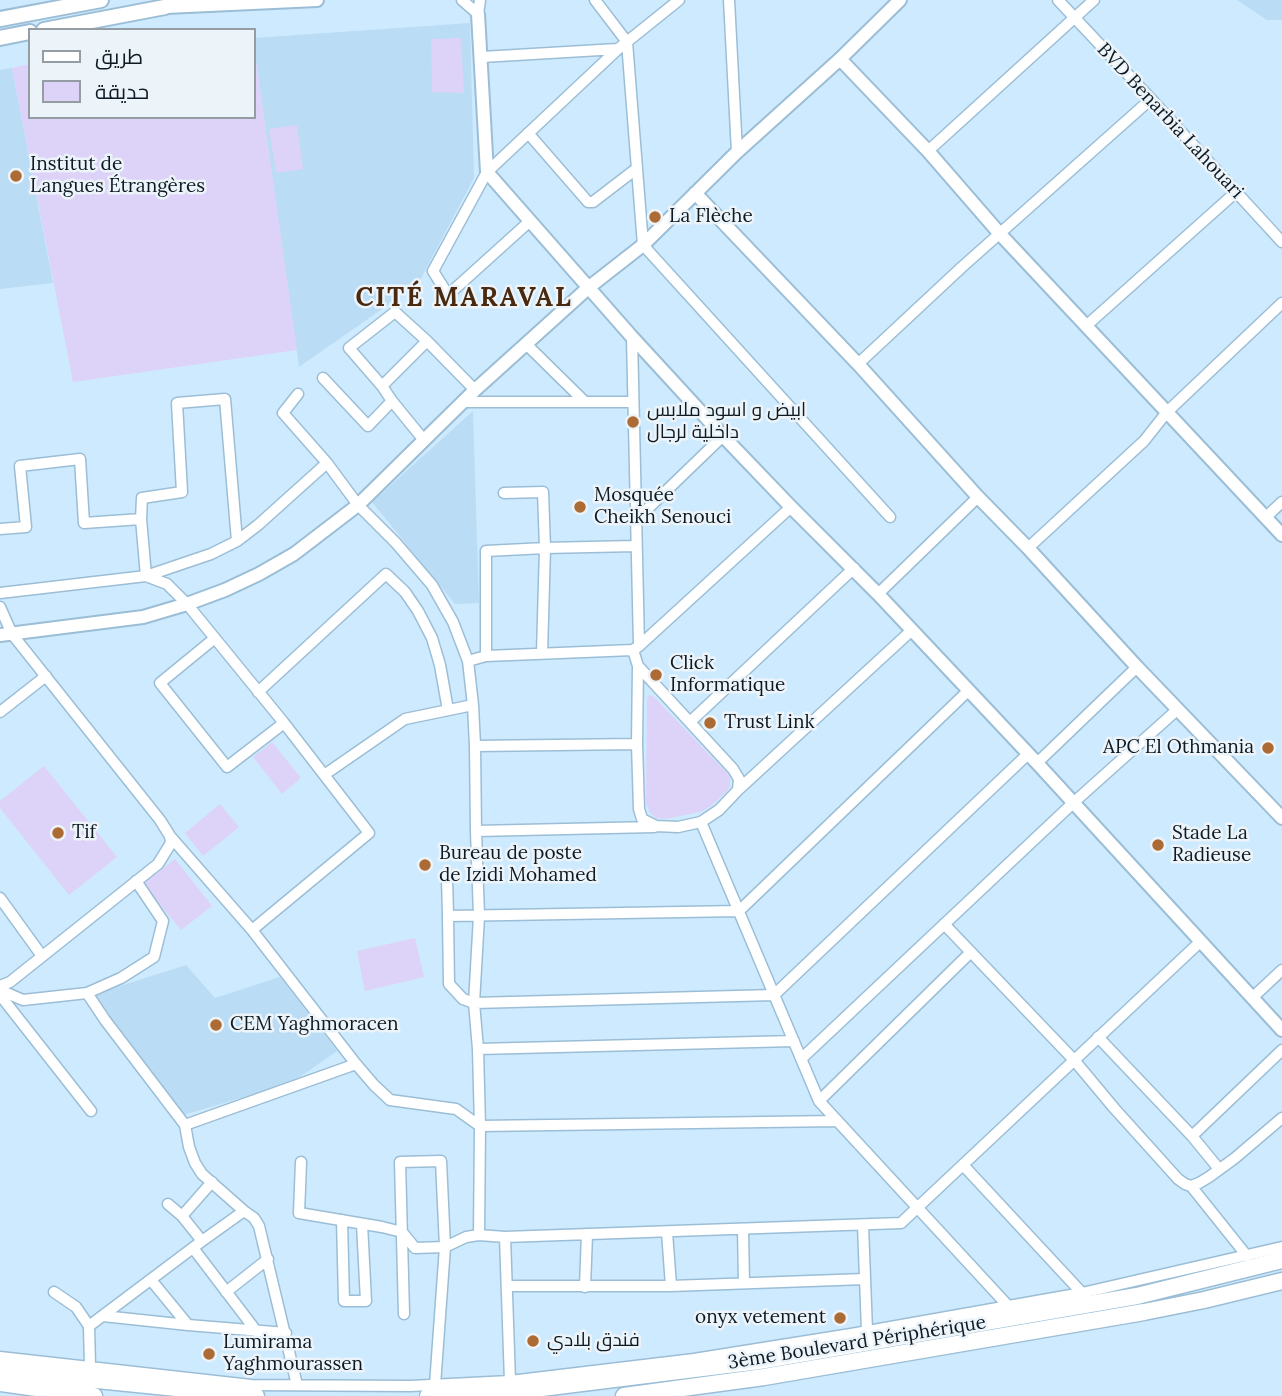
<!DOCTYPE html>
<meta charset="utf-8">
<style>
body{margin:0}
#map{position:relative;width:1282px;height:1396px;overflow:hidden;background:#ceeaff;font-family:Lora,Cairo,serif}
canvas{display:block}
.legend{position:absolute;left:28px;top:28px;width:228px;height:91px;box-sizing:border-box;background:#edf4f9;border:2px solid #939da3;margin:0;padding:9px 12px;list-style:none;font-size:21px;color:#0d1a23}
.legend li{display:flex;align-items:center;gap:14px;height:35px}
.legend b{width:35px;border:2px solid #939da3}
</style>
<div id="map">
<canvas width="1282" height="1396"></canvas>
<ul class="legend">
<li><b style="height:9px;background:#fff"></b>طريق</li>
<li><b style="height:19px;background:#ddd2f7"></b>حديقة</li>
</ul>
</div>
<script>
const ctx = document.querySelector('canvas').getContext('2d');
ctx.lineJoin = 'round';
function fillPath(path, color) { ctx.fillStyle = color; ctx.fill(path, 'evenodd'); }
const poly = rows => new Path2D(rows.map(r => 'M' + r).join(''));
function stroke(path, color, width, dash) { ctx.strokeStyle = color; ctx.lineWidth = width; ctx.lineCap = dash ? 'butt' : 'round'; ctx.setLineDash(dash || []); ctx.stroke(path); }
function write(font, color, halo, rows, align = 'center') {
  ctx.font = font + ' Lora,Cairo,serif'; ctx.lineWidth = 5; ctx.setLineDash([]); ctx.textBaseline = 'middle'; ctx.strokeStyle = halo; ctx.fillStyle = color; for (const [text, x, y, turn = 0] of rows) {
    ctx.save(); ctx.translate(x, y); ctx.rotate((+turn || 0) * Math.PI / 180); ctx.textAlign = isNaN(turn) ? turn : align; if (halo) ctx.strokeText(text, 0, 0); ctx.fillText(text, 0, 0); ctx.restore();
  }
}
fillPath(poly([
 [1237,0,1282,0,1282,20,1267,20],
 [470,23,474,178,418,284,299,367,254,47,254,38],
 [12,68,53,283,0,289,0,70],
 [473,411,479,603,455,604,372,502],
 [186,965,215,998,280,977,337,1051,291,1083,184,1115,92,995]
]), '#badcf4');
fillPath(poly([
 [461,38,464,93,432,92,431,39],
 [254,47,297,350,73,382,12,68,30,64,30,117,254,117],
 [297,125,303,169,276,173,269,129],
 [649,695,653,696,730,776,730,786,727,791,711,806,700,812,666,819,656,818,650,813,646,803,647,698],
 [272,742,301,778,282,794,253,757],
 [44,766,117,857,69,895,0,808,0,801],
 [220,804,239,827,203,856,185,833],
 [175,859,212,906,181,930,143,884],
 [415,938,424,977,365,991,357,951]
]), '#ddd2f7');
const minor = poly([
 [462,0,478,14],
 [595,0,627,42,643,245,890,517],
 [729,0,737,152],
 [1058,0,1151,99,1282,242],
 [478,14,480,0],
 [482,57,617,49],
 [528,133,588,202,593,202,636,169],
 [928,151,1094,0],
 [530,221,448,295,433,271,487,172,618,49,679,0],
 [1086,326,1236,192],
 [632,337,639,646,633,650,638,666,733,769,739,779,738,790,719,810,701,822,678,827,656,826,642,819,639,809,637,744,638,666],
 [526,344,585,402],
 [858,364,962,267,1151,99],
 [323,378,368,426,392,401],
 [382,386,427,341],
 [298,394,283,413,327,463,358,505,396,543,432,585,453,622,468,661,473,705,475,746,476,831,479,916,474,1003,478,1049,480,1126,479,1235],
 [462,402,633,402],
 [423,439,392,401,382,386,349,348,395,312,427,341,475,390],
 [504,493,543,492,545,548,542,653],
 [1265,518,1282,502],
 [635,521,723,436],
 [0,529,26,527,20,466,80,459,84,523,141,519],
 [237,541,225,399,177,403,182,492,142,498,141,519,146,576,167,584,187,604,284,723,369,833,252,930],
 [1028,548,1144,441,1167,412,1282,303],
 [0,593,146,576,211,554,237,541,258,525,327,463],
 [878,594,978,497],
 [0,607,12,634,160,820,170,836,171,843,158,864,10,982,0,986],
 [215,638,160,683,227,767,284,723],
 [639,646,791,507],
 [486,656,486,551,545,548,635,546],
 [468,661,486,656,633,650],
 [968,691,739,911,448,916,449,984,463,999,474,1003,774,995,1027,755],
 [258,692,386,574,405,592,418,611,432,638,440,665,448,710],
 [0,712,46,676],
 [690,722,854,568],
 [475,746,637,744],
 [1037,763,1137,667],
 [324,775,405,719,473,705],
 [738,790,912,630],
 [701,822,819,1101,1010,1308],
 [476,831,654,827],
 [170,836,252,930,356,1064,374,1085,390,1100,456,1109,480,1126,837,1121],
 [447,877,448,916],
 [0,898,42,956],
 [944,924,1074,1060,1114,1108,1178,1179,1185,1184,1191,1186,1199,1183,1209,1177,1235,1158,1282,1118],
 [0,990,23,1000,87,993,121,978,154,957,163,921,136,881],
 [87,993,105,1020,185,1125,356,1064],
 [0,995,91,1111],
 [1252,998,1282,970],
 [1098,1037,1192,1136,1282,1050],
 [478,1049,794,1041],
 [801,1059,1072,804,1178,709],
 [819,1101,971,952],
 [185,1125,189,1147,195,1163,202,1174,244,1211],
 [1192,1136,1219,1169],
 [301,1162,299,1213,382,1227,402,1232,415,1248,445,1247,466,1237,479,1235,505,1237,901,1223,1200,942],
 [963,1165,1082,1293],
 [1191,1186,1247,1256],
 [182,1216,212,1182],
 [342,1220,344,1301,366,1301,362,1224],
 [863,1225,867,1331],
 [743,1229,744,1283],
 [667,1232,671,1286],
 [505,1237,510,1381],
 [202,1241,244,1211,254,1218,259,1226,297,1385],
 [193,1248,257,1332],
 [151,1280,188,1325,286,1333],
 [507,1286,671,1286,865,1279],
 [585,1287,587,1234],
 [54,1292,76,1307,89,1326,90,1366],
 [226,1292,268,1259],
 [404,1314,400,1162,441,1161,445,1247,435,1385],
 [103,1316,188,1325],
 [89,1326,202,1241,182,1216,168,1204],
 [0,1357,251,1385,410,1386,510,1381,694,1359,851,1334,1082,1293,1282,1247]
]);
const tertiary = poly([
 [166,7,317,0],
 [478,14,487,172,632,337,723,436,791,507,878,594,1037,763,1282,1030],
 [840,59,928,151,1000,234,1282,535],
 [695,193,858,364,978,497,1028,548,1137,667,1282,818],
 [0,635,143,617,187,604,225,590,259,574,294,554,358,505,475,390,588,288,643,245,737,152,840,59,900,0]
]);
const primary = poly([
 [0,19,101,0],
 [44,30,165,7,179,0],
 [0,38,30,32]
]);
const trunk = poly([
 [0,1367,77,1378,256,1396],
 [0,1383,94,1396],
 [428,1396,502,1393,759,1361,1137,1296,1282,1260],
 [624,1396,764,1377,1144,1312,1204,1300,1282,1281]
]);
stroke(minor, '#9bbed6', 13);
stroke(tertiary, '#9bbed6', 16);
stroke(primary, '#9bbed6', 18);
stroke(trunk, '#9bbed6', 19);
stroke(minor, '#fff', 10);
stroke(tertiary, '#fff', 12);
stroke(primary, '#fff', 14);
stroke(trunk, '#fff', 16);
for (const [x, y, r, color] of [
 [16,176,7,"#ac6b34"],
 [655,217,7,"#ac6b34"],
 [633,422,7,"#ac6b34"],
 [580,507,7,"#ac6b34"],
 [656,675,7,"#ac6b34"],
 [710,723,7,"#ac6b34"],
 [1268,748,7,"#ac6b34"],
 [58,833,7,"#ac6b34"],
 [1158,845,7,"#ac6b34"],
 [425,865,7,"#ac6b34"],
 [216,1025,7,"#ac6b34"],
 [840,1318,7,"#ac6b34"],
 [533,1341,7,"#ac6b34"],
 [209,1354,7,"#ac6b34"]
]) { const dot = new Path2D(); dot.arc(x, y, r, 0, 2 * Math.PI); ctx.fillStyle = color; ctx.fill(dot); stroke(dot, '#edf4f9', 2.5); }
write('19px', '#0d1a23', '#edf4f9', [
 ["BVD Benarbia Lahouari",1170,121,47],
 ["3ème Boulevard Périphérique",857,1343,-9]
]);
write('19px', '#0d1a23', '#edf4f9', [
 ["Institut de",30,165],
 ["Langues Étrangères",30,187],
 ["La Flèche",669,217],
 ["ابيض و اسود ملابس",647,411],
 ["داخلية لرجال",647,433],
 ["Mosquée",594,496],
 ["Cheikh Senouci",594,518],
 ["Click",670,664],
 ["Informatique",670,686],
 ["Trust Link",724,723],
 ["APC El Othmania",1254,748,"right"],
 ["Tif",72,833],
 ["Stade La",1172,834],
 ["Radieuse",1172,856],
 ["Bureau de poste",439,854],
 ["de Izidi Mohamed",439,876],
 ["CEM Yaghmoracen",230,1025],
 ["onyx vetement",826,1318,"right"],
 ["فندق بلادي",547,1341],
 ["Lumirama",223,1343],
 ["Yaghmourassen",223,1365]
], 'left');
ctx.letterSpacing = '2px';
write('bold 26px', '#492a10', '#edf4f9', [
 ["CITÉ MARAVAL",464,299]
]);
ctx.letterSpacing = '0px';
</script>
